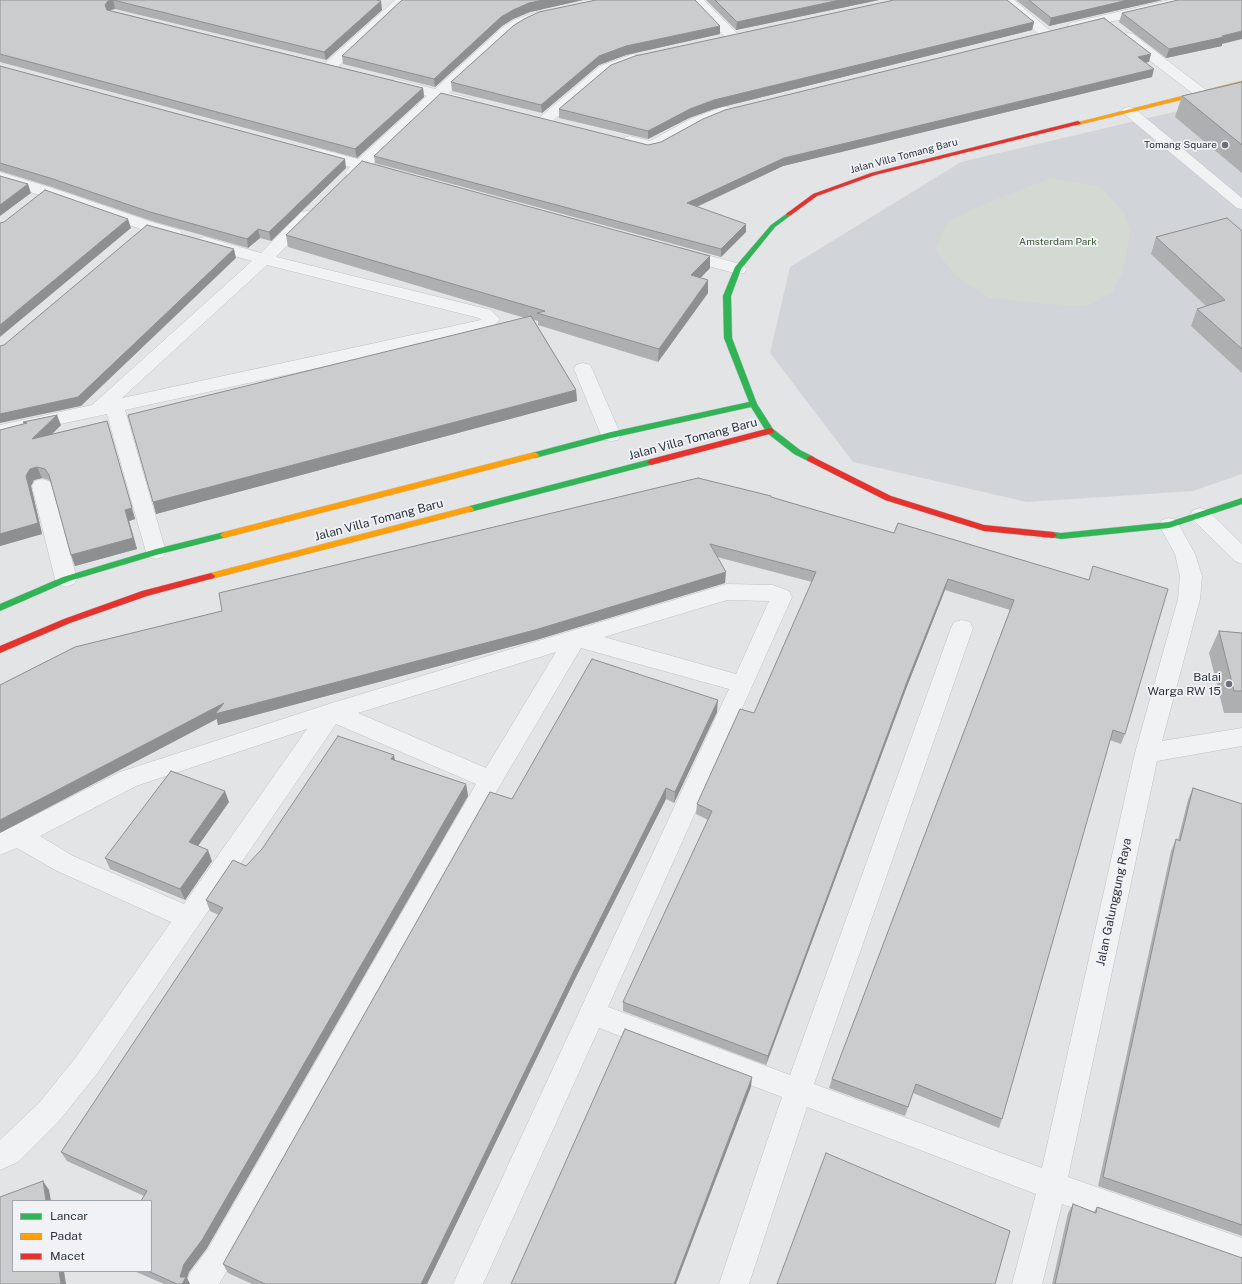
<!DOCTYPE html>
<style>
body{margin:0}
#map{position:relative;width:1242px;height:1284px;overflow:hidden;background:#e2e4e6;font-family:"Public Sans",sans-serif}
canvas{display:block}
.legend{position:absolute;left:12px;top:1200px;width:140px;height:72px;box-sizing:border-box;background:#f0f2f5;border:1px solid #a1a5ac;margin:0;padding:5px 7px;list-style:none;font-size:12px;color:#2b323e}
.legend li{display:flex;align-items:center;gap:8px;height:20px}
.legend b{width:20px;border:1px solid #a1a5ac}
</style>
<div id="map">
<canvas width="1242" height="1284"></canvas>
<ul class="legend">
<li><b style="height:5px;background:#30b455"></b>Lancar</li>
<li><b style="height:5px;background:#ff9f0a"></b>Padat</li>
<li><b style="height:5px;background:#e5322d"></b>Macet</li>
</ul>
</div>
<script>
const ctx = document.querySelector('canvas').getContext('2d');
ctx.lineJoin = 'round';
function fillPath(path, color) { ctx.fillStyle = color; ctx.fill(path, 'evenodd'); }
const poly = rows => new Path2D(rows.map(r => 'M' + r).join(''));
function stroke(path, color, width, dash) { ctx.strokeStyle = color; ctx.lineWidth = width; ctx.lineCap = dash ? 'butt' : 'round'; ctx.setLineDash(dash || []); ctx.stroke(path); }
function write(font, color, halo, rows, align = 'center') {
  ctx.font = font + ' "Public Sans",sans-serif'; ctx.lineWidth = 3.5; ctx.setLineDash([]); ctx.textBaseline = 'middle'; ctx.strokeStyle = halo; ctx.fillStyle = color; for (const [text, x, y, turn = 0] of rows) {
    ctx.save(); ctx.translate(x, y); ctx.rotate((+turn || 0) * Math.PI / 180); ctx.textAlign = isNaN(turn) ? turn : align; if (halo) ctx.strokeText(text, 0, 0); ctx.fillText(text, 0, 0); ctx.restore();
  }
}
fillPath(poly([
 [1242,96,1242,474,1193,491,1027,502,853,462,770,353,790,267,961,162]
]), '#d1d4d9');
fillPath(poly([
 [1051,178,1101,187,1124,212,1130,233,1123,270,1112,292,1088,306,1046,304,990,298,955,275,935,250,947,222,975,208]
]), '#d3dad2');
const lane = poly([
 [1129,107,1134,108,1242,198,1242,209,1237,208,1124,114,1122,111,1124,108,1129,107]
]);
const street = poly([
 [395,0,410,0,333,71,328,72,323,71,321,68,323,65,395,0],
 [689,0,704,0,738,34,740,37,738,40,733,41,728,40,689,0],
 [998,0,1014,0,1053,33,1051,36,1046,37,1041,36,998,0],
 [1169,0,1194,0,1192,3,1075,30,1070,29,1068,26,1070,23,1169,0],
 [539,11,544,12,546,15,544,18,524,26,513,33,449,93,473,99,476,102,473,105,468,107,441,100,373,163,392,169,394,172,392,175,386,177,365,171,359,176,353,178,347,176,345,173,350,167,311,156,309,153,311,150,317,148,358,159,427,96,390,87,387,84,390,81,395,79,435,89,503,27,514,20,539,11],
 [1128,33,1133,34,1206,90,1209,93,1206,96,1201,98,1196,96,1123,40,1121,37,1123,34,1128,33],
 [633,54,638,55,640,58,638,61,610,72,549,124,544,126,539,124,536,121,539,118,600,66,633,54],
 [725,106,730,108,733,111,730,114,702,125,660,148,648,151,624,144,622,141,624,138,630,136,650,141,690,119,725,106],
 [0,172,52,188,152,222,180,230,182,234,180,238,174,239,168,238,0,182,0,172],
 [307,211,313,212,315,216,276,257,491,310,500,319,493,328,482,332,125,410,166,552,163,557,156,559,149,557,146,552,107,414,0,437,0,425,92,405,252,261,199,246,196,242,199,238,205,237,261,253,301,212,307,211],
 [267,265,479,318,481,320,122,398,267,265],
 [681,248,744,265,747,269,744,273,738,274,675,257,672,253,675,249,681,248],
 [583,363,590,365,592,369,621,435,618,440,611,441,604,440,601,435,574,369,576,365,583,363],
 [42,479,49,481,52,486,77,579,74,584,66,587,58,584,55,579,32,486,35,481,42,479],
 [1200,508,1207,510,1242,544,1242,564,1235,561,1193,520,1190,515,1193,510,1200,508],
 [1169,518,1176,520,1179,525,1195,554,1202,576,1200,599,1162,741,1242,728,1242,746,1157,761,1068,1177,1242,1238,1242,1268,1062,1204,1042,1284,1012,1284,1036,1194,807,1107,749,1284,719,1284,782,1097,599,1028,483,1284,453,1284,729,689,581,648,499,787,228,1269,219,1284,186,1284,190,1273,208,1249,476,784,336,724,96,1075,59,1121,18,1162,0,1170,0,1140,39,1103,76,1057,171,922,55,870,17,848,0,855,0,833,120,772,332,703,727,584,773,585,789,591,792,597,608,1007,790,1075,951,628,954,622,962,620,970,622,973,628,814,1084,1042,1168,1135,753,1178,599,1180,576,1175,554,1159,525,1162,520,1169,518],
 [727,600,769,601,736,674,604,637,727,600],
 [556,652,486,768,358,713,556,652],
 [307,729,184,904,73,856,40,836,136,786,307,729]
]);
const fast = poly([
 [789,212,791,213,791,215,775,227,741,269,731,296,732,338,757,404,773,429,800,450,814,457,815,459,814,461,808,461,794,454,767,433,751,407,611,438,535,458,532,457,531,455,532,453,611,432,749,402,724,338,723,296,735,267,771,225,789,212],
 [651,459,655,462,654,464,470,512,466,509,470,506,651,459],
 [1242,498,1242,504,1169,528,1061,539,1050,537,1049,535,1053,532,1061,533,1169,522,1242,498],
 [224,532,228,535,227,537,156,555,69,581,0,611,0,604,63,577,156,549,224,532]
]);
const slow = poly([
 [1242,81,1242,85,1078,125,1075,123,1242,81],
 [535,452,539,455,538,457,224,538,220,535,224,532,535,452],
 [470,506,474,509,473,511,211,579,207,576,211,573,470,506]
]);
const jam = poly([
 [1078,121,1081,123,1080,124,875,175,817,196,791,215,787,215,786,214,813,194,871,173,1078,121],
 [770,428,773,429,774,431,773,433,651,465,647,462,651,459,770,428],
 [811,456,891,496,984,525,1053,532,1057,535,1053,538,984,531,885,500,808,461,807,459,808,457,811,456],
 [211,573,215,576,214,578,147,596,70,623,0,653,0,646,64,619,142,591,211,573]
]);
stroke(lane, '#c0c2c4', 1);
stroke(street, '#c0c2c4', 1);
stroke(fast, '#c0c2c4', 1);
stroke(slow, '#c0c2c4', 1);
stroke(jam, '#c0c2c4', 1);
fillPath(lane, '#f1f2f3');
fillPath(street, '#f1f2f3');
fillPath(fast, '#30b455');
fillPath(slow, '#ff9f0a');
fillPath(jam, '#e5322d');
fillPath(poly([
 [0,0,376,0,382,10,326,60,115,9,110,10,109,10,423,88,424,97,357,158,0,62],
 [402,0,583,0,530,12,513,19,502,26,435,87,343,64,342,56],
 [706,0,879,0,736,30],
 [1016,0,1162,0,1049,26],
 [1122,13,1222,44,1222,46,1166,58,1119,22],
 [1034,22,1032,30,714,109,689,118,648,139,559,118,559,109],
 [720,26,720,34,626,55,599,65,542,113,452,91,451,82],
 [1145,62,1152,77,783,166,697,207,746,232,721,257,375,163,374,156,648,145,1149,62],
 [0,66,346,168,271,241,260,238,248,248,152,221,52,187,0,171],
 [1242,82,1242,173,1175,117,1182,96],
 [1242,231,1242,373,1191,326,1197,309,1206,306,1151,254,1156,237],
 [286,235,710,256,710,268,700,278,708,293,658,362,538,325,538,321,534,320,576,390,577,401,156,514,153,502,525,318,288,247],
 [107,421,135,519,129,521,137,549,75,566,51,483,49,480,42,478,34,480,31,486,42,534,0,546,24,424,23,422,61,425,52,434],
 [771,497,894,533,1089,580,1125,734,1121,744,1110,740,1002,1119,999,1128,913,1093,905,1116,829,1088,832,1079,1010,610,945,590,906,689,766,1065,623,1011,623,1002,708,820,696,814,697,804,754,713,812,582,717,557,725,583,536,640,218,725,217,719,0,685],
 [1219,631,1242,633,1242,713,1224,713,1209,653],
 [717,712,674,803,666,799,574,981,427,1284,252,1284,228,1273,223,1264,512,799],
 [395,761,466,784,468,796,207,1248,189,1272,187,1278,190,1284,164,1284,134,1271,151,1271,144,1196,67,1161,61,1152,219,915,210,911,206,900,246,866],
 [1193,788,1242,804,1242,1236,1098,1186,1171,851,1176,839,1178,840,1188,800],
 [229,802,198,846,212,861,185,900,110,869,105,858],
 [1073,1204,1094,1212,1097,1207,1242,1284,1052,1284,1068,1213]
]), '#aeafb1');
fillPath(poly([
 [113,0,115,9,110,10,107,13,105,5,108,1],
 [543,0,583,0,530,12,513,19,502,26,435,87,434,79,501,17,513,10,529,3],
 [840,0,879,0,736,30,737,22],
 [1128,0,1162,0,1049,26,1051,18],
 [381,1,382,10,326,60,324,52],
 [1034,22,1032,30,714,109,689,118,648,139,648,131,690,109,714,100],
 [720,26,720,34,626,55,599,65,542,113,541,105,599,56,626,46],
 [1242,31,1242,39,1222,44,1222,46,1166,58,1169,49],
 [1151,54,1149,62,1136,64,1138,57],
 [1154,69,1152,77,783,166,687,211,687,203,784,158],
 [423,88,424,97,357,158,355,149],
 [345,159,346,168,271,241,269,232],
 [28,184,31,193,0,216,0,205],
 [128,219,131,228,0,337,0,325],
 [746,224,746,232,721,257,721,249],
 [258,229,260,238,248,248,247,239],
 [234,249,236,258,81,406,0,423,0,414],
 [710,256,710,268,691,288,691,275],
 [708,280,708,293,658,362,659,349],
 [576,390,577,401,156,514,153,502],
 [57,415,61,425,36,450,32,439],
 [107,421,135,519,129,521,137,549,75,566,71,555,125,510],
 [37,467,42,478,34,480,31,486,42,534,0,546,0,534,26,476,30,469],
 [726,572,725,583,536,640,218,725,217,719,0,833,0,820,224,703],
 [948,579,945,590,906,689,766,1065,768,1056,908,679],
 [718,700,717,712,674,803,675,792],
 [394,755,396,767,391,759],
 [466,784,468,796,207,1248,189,1272,187,1278,190,1284,182,1284,180,1277,184,1264],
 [666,788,666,799,574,981,427,1284,421,1284,574,971],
 [225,791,229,802,193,853,189,842],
 [208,850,212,861,185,900,180,889],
 [752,1077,751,1087,676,1284,674,1284],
 [43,1181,49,1190,51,1201,46,1201],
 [59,1271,64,1271,66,1284,61,1284]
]), '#8d8f90');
const building = poly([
 [0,0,376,0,381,1,324,52,113,0,108,1,105,5,107,10,423,88,355,149,0,54,0,0],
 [402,0,543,0,529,3,513,10,501,17,434,79,342,56,402,0],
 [596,0,695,0,720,26,626,46,599,56,541,105,451,82,513,26,524,19,539,12,596,0],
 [715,0,840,0,737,22,715,0],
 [894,0,1007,0,1034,22,714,100,690,109,648,131,559,109,611,65,635,56,894,0],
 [1029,0,1128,0,1051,18,1029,0],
 [1178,0,1242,0,1242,31,1222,36,1224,37,1169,49,1122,13,1178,0],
 [1104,18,1151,54,1138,57,1154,69,784,158,687,203,746,224,721,249,374,156,441,93,648,145,661,142,703,119,725,110,1104,18],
 [0,66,345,159,269,232,258,229,247,239,150,212,50,178,0,163,0,66],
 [1242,82,1242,145,1182,96,1242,82],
 [362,161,710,256,691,275,708,280,659,349,537,313,545,311,286,235,362,161],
 [0,176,28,184,0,205,0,176],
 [45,190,128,219,0,325,0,223,4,222,45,190],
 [1227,218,1242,231,1242,349,1197,309,1225,300,1156,237,1227,218],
 [147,225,234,249,78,397,0,414,0,346,4,345,147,225],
 [531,316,576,390,153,502,128,415,531,316],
 [57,415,32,439,107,421,132,508,125,510,133,538,71,555,49,475,45,469,37,467,30,469,26,476,38,523,0,534,0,430,27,423,23,422,57,415],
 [698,478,771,496,771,497,894,533,898,523,1089,580,1093,566,1168,589,1125,734,1113,730,1002,1119,916,1084,908,1107,832,1079,1014,600,948,579,908,679,768,1056,623,1002,712,811,697,804,740,709,754,713,816,572,710,544,726,572,535,630,215,714,224,703,0,820,0,685,75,647,222,611,219,593,698,478],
 [1219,631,1242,633,1242,691,1234,691,1219,631],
 [592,659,718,700,675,792,666,788,574,971,421,1284,265,1284,223,1264,490,792,512,799,592,659],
 [338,736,394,755,391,759,466,784,202,1240,184,1264,180,1277,186,1277,182,1284,177,1284,148,1271,151,1271,151,1201,141,1201,147,1191,61,1152,223,908,206,900,233,860,246,866,262,849,338,736],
 [171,771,225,791,189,842,208,850,180,889,105,858,171,771],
 [1193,788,1242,804,1242,1225,1103,1177,1176,839,1180,841,1193,788],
 [625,1029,752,1077,674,1284,511,1284,625,1029],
 [826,1153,1010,1231,995,1284,777,1284,826,1153],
 [43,1181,46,1201,13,1201,13,1271,59,1271,61,1284,0,1284,0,1197,43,1181],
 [1073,1204,1096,1213,1097,1207,1242,1258,1242,1284,1055,1284,1073,1204]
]);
fillPath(building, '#caccce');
stroke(building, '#8d8f90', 1);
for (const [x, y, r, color] of [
 [1225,145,4,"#6b7079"],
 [1229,684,4,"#6b7079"]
]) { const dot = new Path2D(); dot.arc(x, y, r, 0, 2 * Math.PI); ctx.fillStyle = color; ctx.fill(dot); stroke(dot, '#f0f2f5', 1.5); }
write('10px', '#2b323e', '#f0f2f5', [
 ["Tomang Square",1217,145]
], 'right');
write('10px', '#2b323e', '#f0f2f5', [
 ["Jalan Villa Tomang Baru",904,156,-15]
]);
write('10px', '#405839', '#f0f2f5', [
 ["Amsterdam Park",1058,242]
]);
write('12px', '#2b323e', '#f0f2f5', [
 ["Jalan Villa Tomang Baru",693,439,-15],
 ["Jalan Villa Tomang Baru",379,520,-15],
 ["Jalan Galunggung Raya",1114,902,-78]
]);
write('12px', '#2b323e', '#f0f2f5', [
 ["Balai",1221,677],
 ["Warga RW 15",1221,691]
], 'right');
</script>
